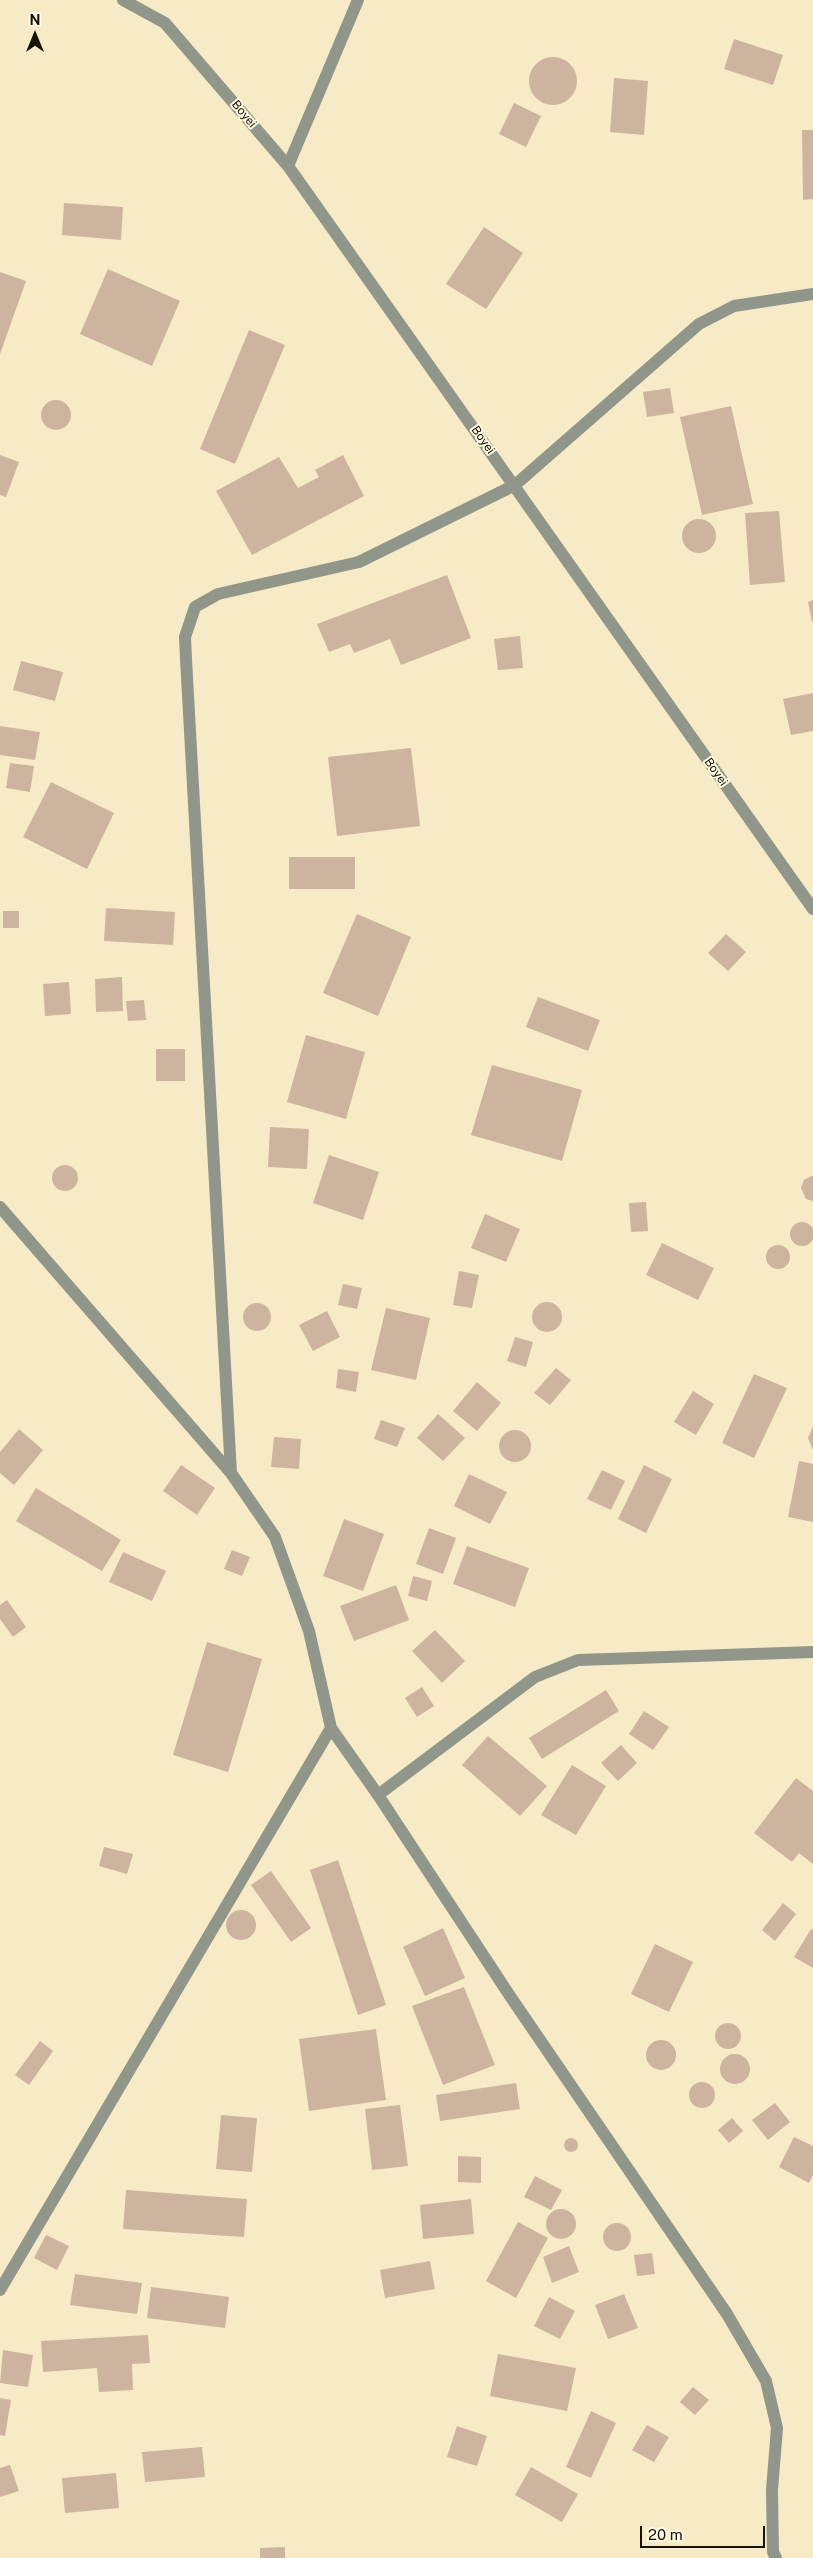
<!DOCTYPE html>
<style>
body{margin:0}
#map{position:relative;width:813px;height:2558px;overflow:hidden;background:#f6ebc6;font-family:"Public Sans",sans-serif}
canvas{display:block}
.north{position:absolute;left:10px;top:10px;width:50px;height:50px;-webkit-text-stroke:4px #fff9e2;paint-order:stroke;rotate:0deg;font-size:14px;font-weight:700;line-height:20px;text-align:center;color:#161206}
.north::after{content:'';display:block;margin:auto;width:18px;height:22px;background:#161206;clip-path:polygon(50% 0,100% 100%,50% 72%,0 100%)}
.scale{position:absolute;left:640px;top:2526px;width:125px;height:22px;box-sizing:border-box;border:2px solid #161206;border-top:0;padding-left:6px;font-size:15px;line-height:18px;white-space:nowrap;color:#161206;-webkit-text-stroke:4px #fff9e2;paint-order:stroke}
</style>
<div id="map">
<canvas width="813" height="2558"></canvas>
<div class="north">N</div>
<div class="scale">20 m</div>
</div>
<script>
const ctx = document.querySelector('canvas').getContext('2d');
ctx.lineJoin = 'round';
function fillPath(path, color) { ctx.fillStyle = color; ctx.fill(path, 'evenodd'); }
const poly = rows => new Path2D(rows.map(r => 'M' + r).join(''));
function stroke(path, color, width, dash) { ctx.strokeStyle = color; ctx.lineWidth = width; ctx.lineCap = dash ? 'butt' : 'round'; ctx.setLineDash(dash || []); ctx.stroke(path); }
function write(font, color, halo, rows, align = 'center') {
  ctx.font = font + ' "Public Sans",sans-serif'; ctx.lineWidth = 4; ctx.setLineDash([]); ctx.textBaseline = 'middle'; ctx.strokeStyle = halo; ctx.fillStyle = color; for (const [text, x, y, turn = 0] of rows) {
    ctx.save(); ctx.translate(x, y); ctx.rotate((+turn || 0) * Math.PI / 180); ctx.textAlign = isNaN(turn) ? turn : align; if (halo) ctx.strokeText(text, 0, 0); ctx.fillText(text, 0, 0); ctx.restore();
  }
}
fillPath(poly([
 [734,39,783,55,773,85,724,69],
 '529 81a24 24 0 1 1 48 0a24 24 0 1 1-48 0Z',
 [614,78,648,81,644,135,610,132],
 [514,103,541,116,526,147,499,134],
 [802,130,813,130,813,199,803,200],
 [64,203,123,207,121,240,62,235],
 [484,227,523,253,486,309,446,284],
 [108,269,180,301,152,366,80,334],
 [0,272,26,281,0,354],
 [249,330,285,345,235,464,200,449],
 [670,388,674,413,647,417,643,392],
 '41 415a15 15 0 1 1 30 0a15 15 0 1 1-30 0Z',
 [731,406,753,504,702,515,680,417],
 [0,455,19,462,6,497,0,495],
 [343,455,364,496,252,555,216,491,279,457,298,488,319,477,315,470],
 [779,511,785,582,750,585,745,513],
 '682 536a17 17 0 1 1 34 0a17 17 0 1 1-34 0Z',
 [447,575,471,638,401,665,390,639,354,653,350,644,329,652,317,624],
 [813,600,813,622,812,622,808,602],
 [520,636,523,668,498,670,494,639],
 [21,661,63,672,55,701,13,690],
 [813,693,813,731,791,735,783,699],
 [0,726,40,732,35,760,0,755],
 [411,748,420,826,337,836,328,757],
 [10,763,34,766,30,792,6,788],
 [51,782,114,813,87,869,23,837],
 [289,857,355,857,355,889,289,889],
 [106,908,175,912,173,945,104,941],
 [3,911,19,911,19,928,3,928],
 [357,914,411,937,378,1016,323,993],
 [726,934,746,952,728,971,708,953],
 [122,977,123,1011,96,1012,95,979],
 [69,982,71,1014,45,1016,43,984],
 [538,997,600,1020,588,1051,526,1027],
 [144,1000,146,1020,128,1021,126,1001],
 [306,1035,365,1052,346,1119,287,1102],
 [156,1049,185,1049,185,1081,156,1081],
 [492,1065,582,1090,562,1161,471,1135],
 [270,1127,309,1129,307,1169,268,1167],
 [329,1155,379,1172,363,1220,313,1203],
 '52 1178a13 13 0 1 1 26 0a13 13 0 1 1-26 0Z',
 [811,1176,813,1176,813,1201,806,1199,801,1188,804,1180],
 [646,1202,648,1231,631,1232,629,1203],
 [485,1214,520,1229,506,1262,471,1248],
 '790 1234a12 12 0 1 1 24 0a12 12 0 1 1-24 0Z',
 [662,1243,714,1268,698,1300,646,1275],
 '766 1257a12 12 0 1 1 24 0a12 12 0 1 1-24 0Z',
 [459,1271,479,1275,472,1308,453,1305],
 [343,1284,362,1288,357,1309,338,1305],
 '532 1317a15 15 0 1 1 30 0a15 15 0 1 1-30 0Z',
 '243 1317a14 14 0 1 1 28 0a14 14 0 1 1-28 0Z',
 [386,1308,430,1318,416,1380,371,1370],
 [327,1311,340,1337,313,1351,299,1325],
 [515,1337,533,1342,526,1367,507,1361],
 [556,1368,571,1380,550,1405,534,1393],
 [338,1369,359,1372,356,1392,336,1388],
 [754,1374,787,1388,754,1458,722,1443],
 [477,1382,501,1403,477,1431,453,1411],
 [693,1391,714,1404,696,1435,674,1422],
 [438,1414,465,1438,443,1461,417,1438],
 [381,1420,405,1428,397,1447,374,1439],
 [813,1426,813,1450,808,1438],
 [19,1429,43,1450,14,1485,0,1473,0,1452],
 '499 1446a16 16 0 1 1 32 0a16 16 0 1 1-32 0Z',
 [274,1437,301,1439,299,1469,271,1467],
 [799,1461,813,1464,813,1522,788,1517],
 [181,1465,215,1488,197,1515,163,1491],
 [644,1465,672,1479,646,1533,618,1519],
 [602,1470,625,1481,611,1510,587,1499],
 [469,1474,507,1492,490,1524,454,1506],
 [36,1488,121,1540,102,1571,16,1521],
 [344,1519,384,1534,363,1591,323,1576],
 [429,1528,456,1538,443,1574,416,1564],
 [467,1546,529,1568,515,1607,453,1584],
 [232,1550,250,1557,242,1576,224,1569],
 [123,1552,166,1571,152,1601,109,1582],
 [413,1576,432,1581,427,1601,408,1596],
 [396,1585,409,1620,354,1641,340,1606],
 [7,1600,26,1627,13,1637,0,1619,0,1605],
 [435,1630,465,1661,442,1683,412,1651],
 [207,1642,262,1659,228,1772,173,1755],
 [422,1687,434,1706,417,1717,405,1698],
 [606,1690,619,1711,542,1759,529,1738],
 [644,1711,669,1727,653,1750,629,1734],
 [488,1736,547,1786,520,1816,462,1765],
 [621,1745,637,1763,618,1781,601,1763],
 [572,1765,606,1786,576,1835,541,1815],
 [796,1778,813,1791,813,1864,799,1853,792,1862,754,1833],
 [104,1847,133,1854,127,1874,99,1866],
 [338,1860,386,2005,358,2015,310,1870],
 [271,1871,311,1928,291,1942,251,1885],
 [783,1903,796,1914,775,1941,762,1930],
 '226 1925a15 15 0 1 1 30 0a15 15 0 1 1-30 0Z',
 [443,1928,465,1978,425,1996,403,1947],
 [811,1929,813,1930,813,1968,794,1957],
 [655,1944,693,1962,669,2012,631,1994],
 [464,1987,495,2065,443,2085,412,2006],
 '715 2036a13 13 0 1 1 26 0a13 13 0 1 1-26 0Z',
 [376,2029,386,2100,309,2111,299,2039],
 '646 2055a15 15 0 1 1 30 0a15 15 0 1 1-30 0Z',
 [40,2041,53,2051,29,2085,15,2075],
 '720 2069a15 15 0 1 1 30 0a15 15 0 1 1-30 0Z',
 '689 2095a13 13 0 1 1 26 0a13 13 0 1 1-26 0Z',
 [516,2083,520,2109,440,2121,436,2095],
 [775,2103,790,2122,768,2140,752,2120],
 [400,2105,408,2166,372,2170,365,2109],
 [221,2115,257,2118,252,2172,216,2169],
 [732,2118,743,2131,729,2143,718,2130],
 [794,2137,813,2146,813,2175,809,2183,779,2167],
 '564 2145a7 7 0 1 1 14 0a7 7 0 1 1-14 0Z',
 [458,2156,481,2157,481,2183,458,2182],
 [535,2176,562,2190,551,2210,524,2197],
 [126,2190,247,2199,244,2237,123,2229],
 [471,2199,474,2234,423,2239,420,2205],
 '546 2224a15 15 0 1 1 30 0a15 15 0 1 1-30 0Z',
 [518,2222,548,2238,516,2298,486,2281],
 '603 2237a14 14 0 1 1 28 0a14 14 0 1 1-28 0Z',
 [46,2235,69,2246,57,2270,34,2258],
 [569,2246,579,2272,552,2283,543,2257],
 [652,2253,655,2274,637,2276,634,2255],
 [430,2261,435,2289,385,2298,380,2270],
 [75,2274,142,2283,137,2314,70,2305],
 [151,2287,229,2297,225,2328,147,2318],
 [624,2294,638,2328,608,2339,595,2305],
 [549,2297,575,2311,560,2339,534,2326],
 [148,2335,150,2363,132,2364,133,2390,99,2392,97,2368,43,2372,41,2341],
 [3,2350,33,2355,28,2387,0,2383],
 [498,2354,576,2368,567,2411,490,2396],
 [693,2387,709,2400,695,2415,680,2402],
 [0,2398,11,2400,5,2436,0,2435],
 [591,2411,616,2423,591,2478,566,2467],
 [647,2425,669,2437,654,2462,632,2450],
 [457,2426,487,2436,477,2466,447,2457],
 [202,2447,205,2477,145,2482,142,2452],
 [10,2465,19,2491,0,2497,0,2468],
 [531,2467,578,2494,562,2522,515,2495],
 [116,2473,119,2508,65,2513,62,2478],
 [285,2547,285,2558,260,2558,260,2548]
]), '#cdb49f');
stroke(poly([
 [123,0,165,23,288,166,813,909],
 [288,166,358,0],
 [0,1207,231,1473,275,1537,309,1631,331,1728,0,2290],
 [231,1473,186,659,185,637,195,607,218,594,359,562,515,485,699,324,734,306,813,294],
 [331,1728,378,1795,510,1996,727,2314,766,2381,777,2428,772,2490,773,2552,776,2558],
 [378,1795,535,1677,578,1660,813,1652]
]), '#91968a', 12);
write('12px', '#161206', '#fff9e2', [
 ["Boyei",244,114,50],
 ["Boyei",483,440,55],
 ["Boyei",716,772,55]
]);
</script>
